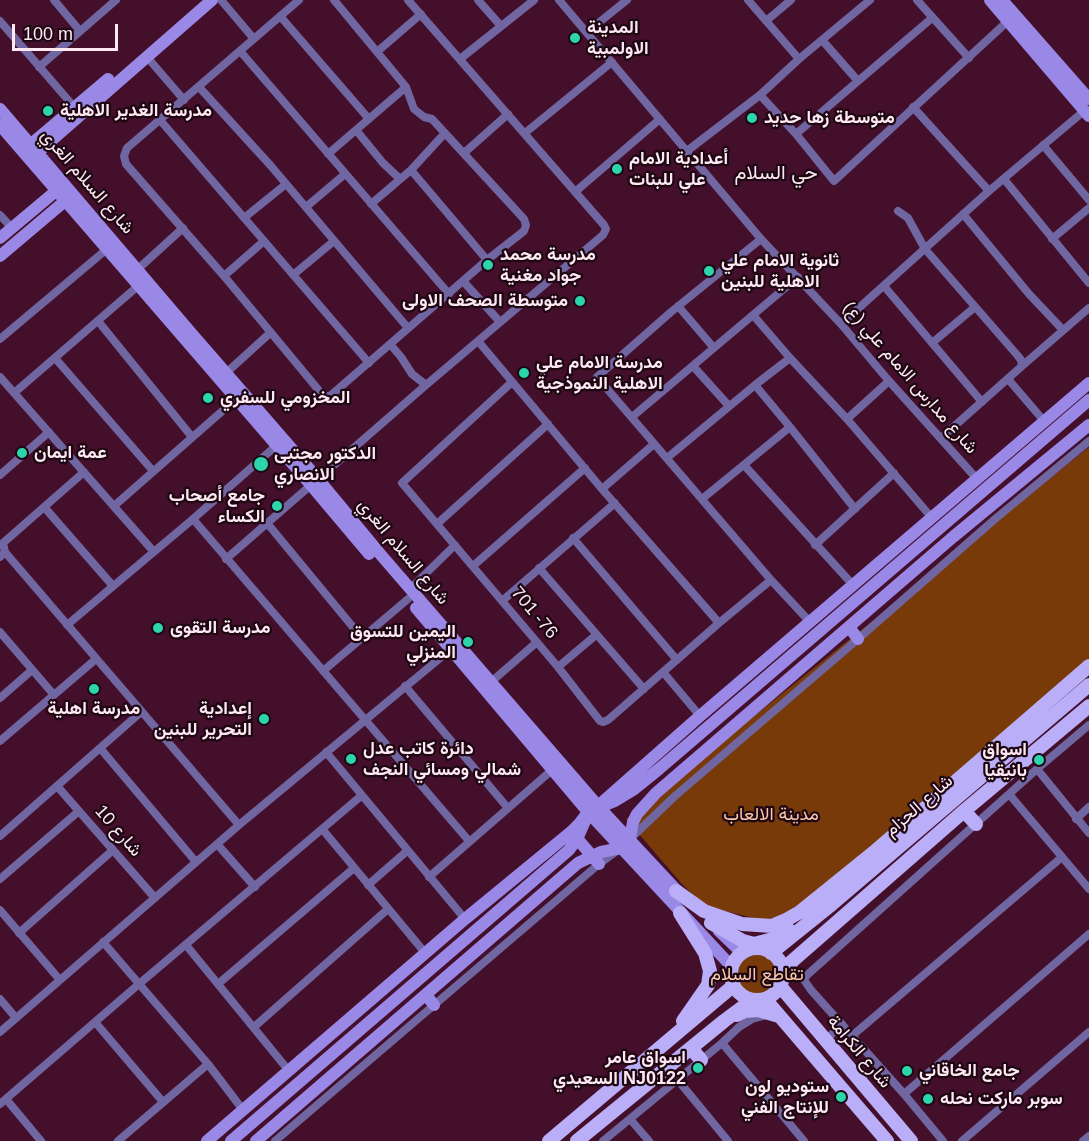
<!DOCTYPE html>
<meta charset="utf-8">
<style>
body{margin:0}
#map{position:relative;width:1089px;height:1141px;overflow:hidden;background:#440f2b;font-family:Helvetica,sans-serif}
canvas{display:block}
.scale{position:absolute;left:12px;top:24px;width:106px;height:27px;box-sizing:border-box;border:3px solid #fee9f2;border-top:0;padding-left:8px;font-size:18px;line-height:21px;white-space:nowrap;color:#fee9f2;-webkit-text-stroke:4px #1d0712;paint-order:stroke}
</style>
<div id="map">
<canvas width="1089" height="1141"></canvas>
<div class="scale">100 m</div>
</div>
<script>
const ctx = document.querySelector('canvas').getContext('2d');
ctx.lineJoin = 'round';
function fillPath(path, color) { ctx.fillStyle = color; ctx.fill(path, 'evenodd'); }
const poly = rows => new Path2D(rows.map(r => 'M' + r).join(''));
function stroke(path, color, width, dash) { ctx.strokeStyle = color; ctx.lineWidth = width; ctx.lineCap = dash ? 'butt' : 'round'; ctx.setLineDash(dash || []); ctx.stroke(path); }
function write(font, color, halo, rows, align = 'center') {
  ctx.font = font + ' Helvetica,Vazirmatn,sans-serif'; ctx.lineWidth = 4.5; ctx.setLineDash([]); ctx.textBaseline = 'middle'; ctx.strokeStyle = halo; ctx.fillStyle = color; for (const [text, x, y, turn = 0] of rows) {
    ctx.save(); ctx.translate(x, y); ctx.rotate((+turn || 0) * Math.PI / 180); ctx.textAlign = isNaN(turn) ? turn : align; if (halo) ctx.strokeText(text, 0, 0); ctx.fillText(text, 0, 0); ctx.restore();
  }
}
fillPath(poly([
 [1089,447,1089,661,922,805,784,917,762,920,704,906,682,884,626,819],
 '736 975a21 21 0 1 1 42 0a21 21 0 1 1-42 0Z'
]), '#793a09');
stroke(poly([
 [54,0,80,31],
 [221,0,254,39],
 [299,0,127,148,124,156,126,164,224,276,321,393,326,396,330,396,487,260,524,231,526,225,524,219,432,119,424,117,414,109,406,87,334,0],
 [478,0,501,26],
 [559,0,761,239,841,324,889,381,977,479],
 [748,0,799,59],
 [917,0,969,58],
 [280,16,369,119],
 [0,21,75,108],
 [766,21,791,0],
 [587,32,627,0],
 [822,40,858,81],
 [240,51,449,294],
 [378,51,421,14],
 [147,57,184,100],
 [460,59,534,0],
 [39,67,116,0],
 [199,87,271,166,408,328],
 [760,95,796,134,834,181,1008,21],
 [913,107,989,191],
 [160,120,369,363],
 [356,130,383,163,400,179],
 [525,133,612,62],
 [796,134,932,18],
 [1043,145,1089,200],
 [687,151,760,95,799,59,870,0],
 [464,153,508,114],
 [328,154,406,87],
 [411,170,487,260],
 [1004,179,1089,283],
 [575,192,660,119],
 [371,204,411,170,445,133],
 [306,207,345,174],
 [898,211,908,218,925,249,1018,356,1021,360,1022,366,941,438],
 [963,214,1029,294,1063,330],
 [0,215,12,228],
 [244,218,286,184],
 [761,239,671,312,597,377,771,580,810,622],
 [1052,239,1089,208],
 [138,269,183,228],
 [293,275,334,241],
 [224,276,264,241],
 [463,281,500,322],
 [884,286,982,402],
 [678,306,714,348],
 [753,315,790,358,847,419,932,518],
 [98,321,192,437],
 [841,324,989,191,1084,111],
 [0,339,107,249],
 [478,341,602,489,719,623],
 [932,343,975,307],
 [390,344,401,357,412,374,426,385],
 [55,358,153,471],
 [693,366,729,406],
 [1022,366,1089,308],
 [226,373,270,333],
 [0,377,154,552],
 [1008,379,1044,421],
 [512,382,402,483,558,667,600,721,603,722,608,720,719,623,771,580],
 [755,385,790,427,855,509],
 [14,393,138,286],
 [632,417,798,277],
 [847,419,889,381],
 [667,458,755,385,790,358],
 [744,465,853,585],
 [0,475,49,432],
 [318,479,426,385,603,235,606,229,604,225,408,0],
 [602,489,654,444],
 [702,499,790,427],
 [114,506,236,399],
 [45,508,113,586],
 [193,519,469,841],
 [267,523,362,638],
 [437,524,548,424],
 [573,538,677,660],
 [815,545,894,473],
 [5,552,3,543,84,472],
 [0,557,5,552,239,825],
 [226,559,311,485],
 [473,566,585,468],
 [539,568,644,689],
 [410,589,455,545],
 [502,601,615,503],
 [67,625,193,519,277,445],
 [0,632,54,695],
 [558,667,596,635],
 [323,671,408,599],
 [663,672,700,716],
 [491,682,537,642],
 [405,686,507,807],
 [0,698,32,670],
 [0,741,96,659],
 [100,748,196,862],
 [326,752,465,919],
 [1037,769,1089,833],
 [57,786,155,898],
 [1009,794,1089,889],
 [1076,819,1089,807],
 [323,830,426,954],
 [0,836,141,712],
 [630,839,675,796,858,639,995,519,1089,441],
 [217,844,255,887],
 [429,877,552,770],
 [0,879,79,811],
 [368,885,407,851],
 [0,910,60,980],
 [19,933,113,850],
 [103,942,208,1064,243,1110],
 [186,945,289,1071],
 [218,984,354,868],
 [0,999,16,1018],
 [95,1022,163,1102],
 [254,1027,388,909],
 [0,1032,239,825,451,649],
 [853,1035,1062,857],
 [826,1040,842,1024],
 [722,1043,804,1141],
 [677,1079,728,1141],
 [904,1094,1089,934],
 [6,1099,41,1141],
 [0,1104,139,984,361,796],
 [630,1119,649,1141],
 [118,1141,208,1064],
 [275,1141,599,864,618,850],
 [603,1141,722,1043,739,1027,752,1019,767,1015],
 [943,1141,904,1094,811,990,804,980,806,976,1037,769,1089,725],
 [962,1141,1089,1032],
 [1083,1141,1089,1136]
]), '#7066a1', 8);
stroke(poly([
 [990,0,1089,116],
 [1002,0,1089,99],
 [0,109,191,333,318,479,381,555,598,806,682,896],
 [0,125,311,485,369,554],
 [30,145,108,79],
 [37,153,212,0],
 [0,238,56,191],
 [0,256,65,201],
 [416,608,588,812,732,967],
 [849,627,858,639],
 [605,805,615,801,633,790,659,769,1089,400],
 [598,806,700,716,1089,383],
 [574,835,599,864],
 [630,839,633,822,637,814,656,793,953,537,1089,425],
 [719,931,742,953],
 [426,995,434,1005],
 [207,1141,465,919,571,832,579,824,588,812],
 [231,1141,569,850,577,839,585,821],
 [256,1141,578,863,601,852,621,848]
]), '#9a88e7', 12);
stroke(poly([
 [964,811,976,824],
 [676,891,704,911,742,924,772,926,786,920,800,912,873,853,1089,666],
 [680,913,705,953,710,971,708,985,683,1021],
 [711,923,743,941,754,944,773,939,789,930],
 '731 974a26 26 0 1 1 52 0a26 26 0 1 1-52 0Z',
 [771,953,832,904,1089,685],
 [782,970,964,811,1089,706],
 [780,986,911,1141],
 [765,999,887,1141],
 [737,1015,745,1011,758,1010,779,1016],
 [691,1048,701,1060],
 [549,1141,733,986],
 [577,1141,724,1021,752,1000]
]), '#b9aef7', 14);
for (const [x, y, r, color] of [
 [575,38,6,"#2cd5ab"],
 [48,111,6,"#2cd5ab"],
 [752,118,6,"#2cd5ab"],
 [617,169,6,"#2cd5ab"],
 [488,265,6,"#2cd5ab"],
 [709,271,6,"#2cd5ab"],
 [580,301,6,"#2cd5ab"],
 [524,373,6,"#2cd5ab"],
 [208,398,6,"#2cd5ab"],
 [22,453,6,"#2cd5ab"],
 [261,464,8,"#2cd5ab"],
 [277,506,6,"#2cd5ab"],
 [158,628,6,"#2cd5ab"],
 [468,642,6,"#2cd5ab"],
 [94,689,6,"#2cd5ab"],
 [264,719,6,"#2cd5ab"],
 [351,759,6,"#2cd5ab"],
 [1039,760,6,"#2cd5ab"],
 [698,1068,6,"#2cd5ab"],
 [907,1071,6,"#2cd5ab"],
 [841,1097,6,"#2cd5ab"],
 [928,1099,6,"#2cd5ab"]
]) { const dot = new Path2D(); dot.arc(x, y, r, 0, 2 * Math.PI); ctx.fillStyle = color; ctx.fill(dot); stroke(dot, '#1d0712', 2); }
write('bold 18px', '#fee9f2', '#1d0712', [
 ["المدينة",587,28],
 ["الاولمبية",587,49],
 ["مدرسة الغدير الاهلية",60,111],
 ["متوسطة زها حديد",764,118],
 ["أعدادية الامام",629,159],
 ["علي للبنات",629,180],
 ["مدرسة محمد",500,255],
 ["جواد مغنية",500,276],
 ["ثانوية الامام علي",721,261],
 ["الاهلية للبنين",721,282],
 ["متوسطة الصحف الاولى",568,301,"right"],
 ["مدرسة الامام علي",536,363],
 ["الاهلية النموذجية",536,384],
 ["المخزومي للسفري",220,398],
 ["عمة ايمان",34,453],
 ["الدكتور مجتبى",274,454],
 ["الانصاري",274,475],
 ["جامع أصحاب",265,496,"right"],
 ["الكساء",265,517,"right"],
 ["مدرسة التقوى",170,628],
 ["اليمين للتسوق",456,632,"right"],
 ["المنزلي",456,653,"right"],
 ["مدرسة اهلية",94,709,"center"],
 ["إعدادية",252,709,"right"],
 ["التحرير للبنين",252,730,"right"],
 ["دائرة كاتب عدل",363,749],
 ["شمالي ومسائي النجف",363,770],
 ["اسواق",1027,750,"right"],
 ["بانيقيا",1027,771,"right"],
 ["اسواق عامر",686,1058,"right"],
 ["السعيدي NJ0122",686,1079,"right"],
 ["جامع الخاقاني",919,1071],
 ["ستوديو لون",829,1087,"right"],
 ["للإنتاج الفني",829,1108,"right"],
 ["سوبر ماركت نحله",940,1099]
], 'left');
write('18px', '#fee9f2', '#1d0712', [
 ["شارع السلام الغري",87,182,49],
 ["شارع مدارس الامام علي (ع)",910,378,49],
 ["شارع السلام الغري",403,552,50],
 ["701 -76",534,613,50],
 ["شارع الحزام",919,806,-41],
 ["شارع 10",118,831,49],
 ["شارع الكرامة",859,1052,50]
]);
write('18px', '#fac8ab', '#1d0712', [
 ["مدينة الالعاب",771,815],
 ["تقاطع السلام",757,975]
]);
write('20px', '#fee9f2', '#1d0712', [
 ["حي السلام",776,173]
]);
</script>
